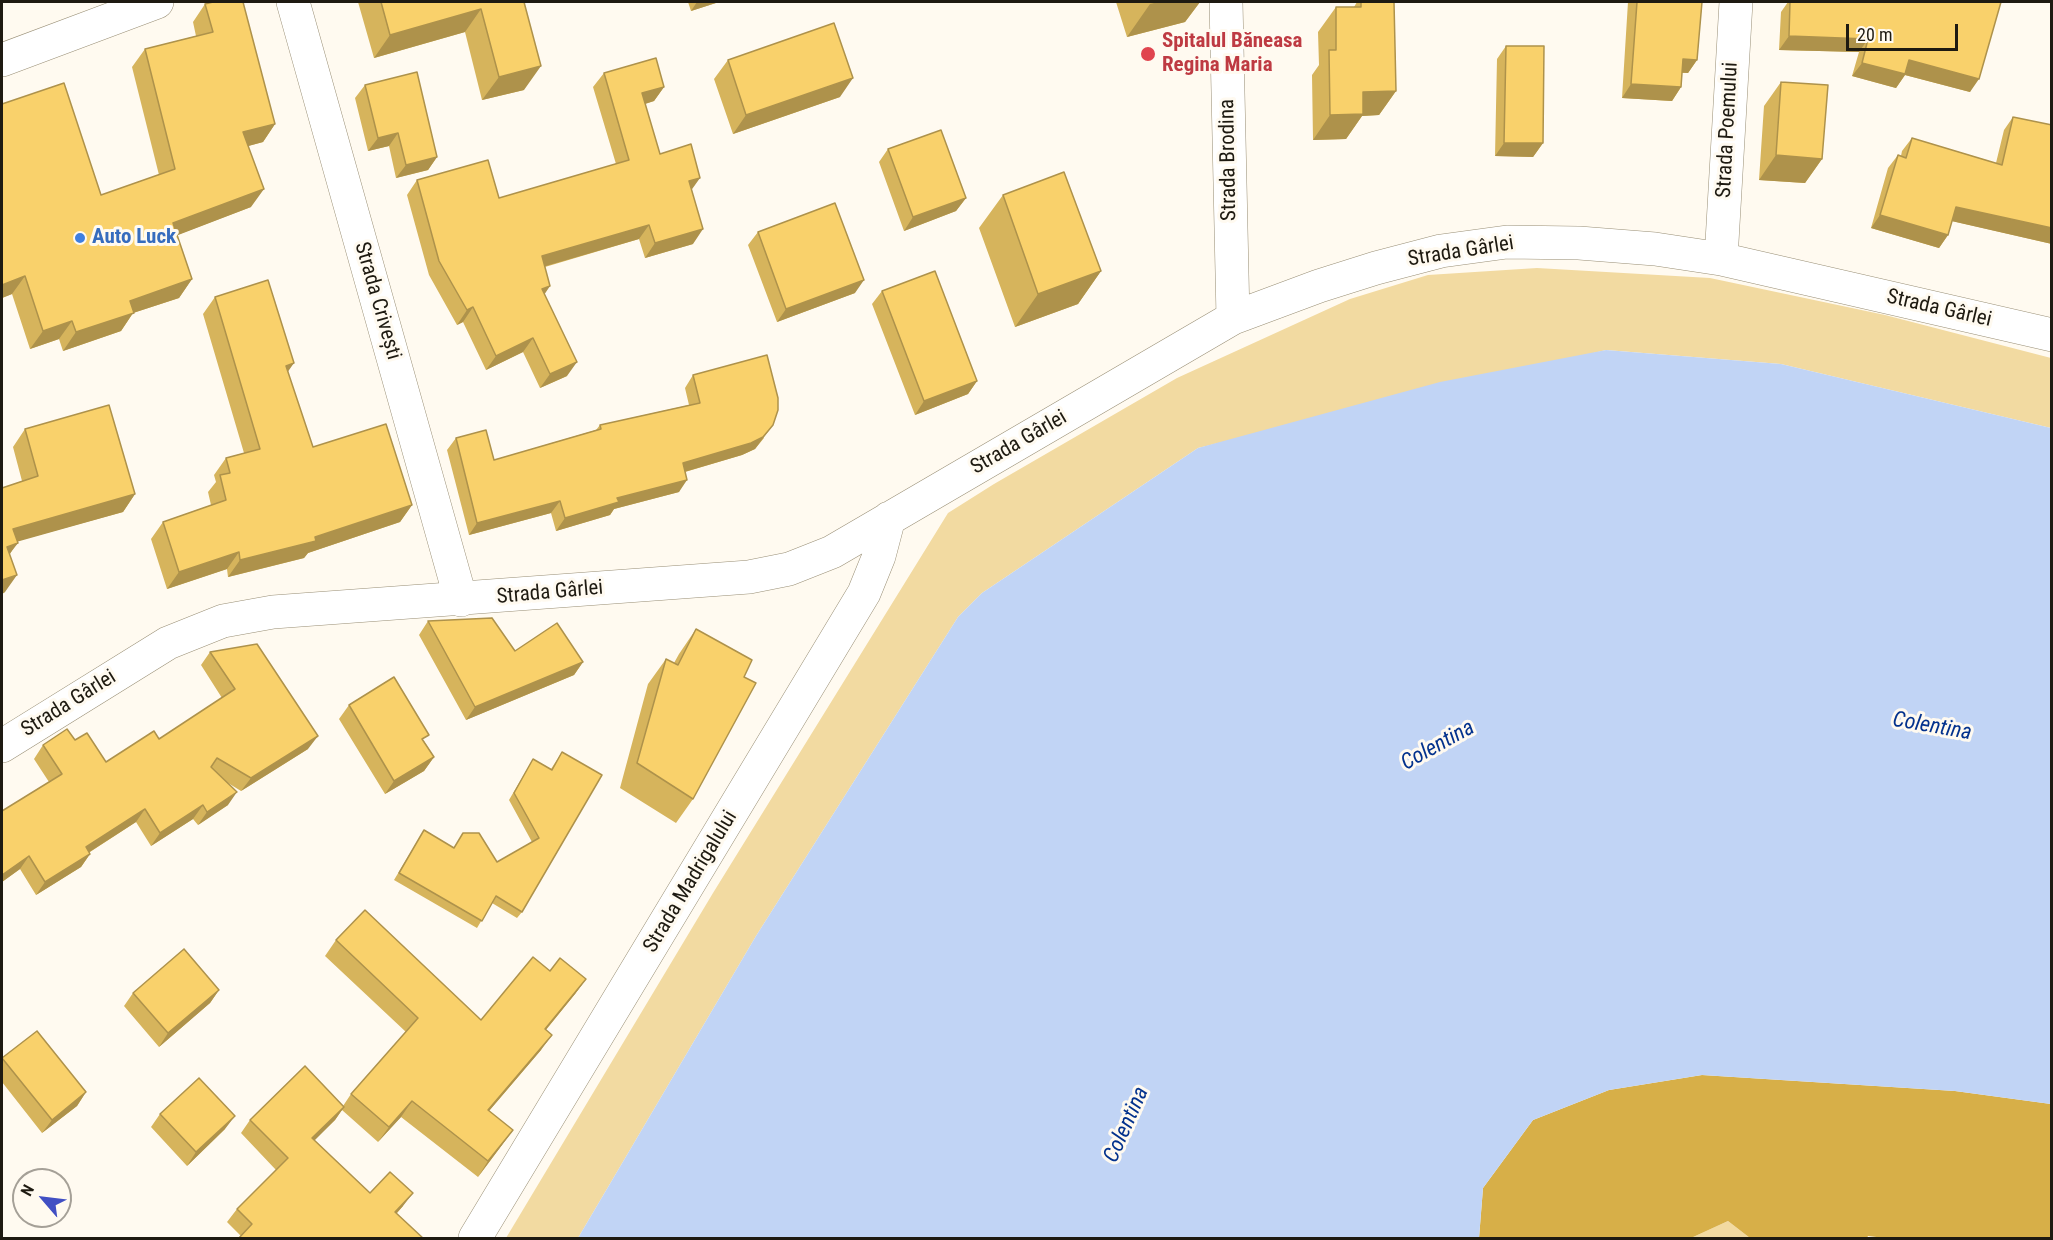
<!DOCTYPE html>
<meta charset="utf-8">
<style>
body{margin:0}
#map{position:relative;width:2053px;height:1240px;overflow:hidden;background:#fffaf0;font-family:"Roboto Condensed",sans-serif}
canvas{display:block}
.frame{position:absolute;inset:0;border:3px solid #1e1a11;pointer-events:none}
.north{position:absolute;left:12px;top:1168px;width:60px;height:60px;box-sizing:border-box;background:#fffaf0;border:2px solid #a5a097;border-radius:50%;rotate:298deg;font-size:16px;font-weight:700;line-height:24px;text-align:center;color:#1e1a11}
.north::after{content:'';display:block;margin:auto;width:21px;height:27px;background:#414fc3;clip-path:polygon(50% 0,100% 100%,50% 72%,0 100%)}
.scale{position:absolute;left:1846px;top:24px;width:112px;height:27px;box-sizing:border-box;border:3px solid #1e1a11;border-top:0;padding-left:8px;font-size:18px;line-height:21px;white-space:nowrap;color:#1e1a11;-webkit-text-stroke:4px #fffaf0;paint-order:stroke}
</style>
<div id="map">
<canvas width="2053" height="1240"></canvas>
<div class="frame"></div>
<div class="north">N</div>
<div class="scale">20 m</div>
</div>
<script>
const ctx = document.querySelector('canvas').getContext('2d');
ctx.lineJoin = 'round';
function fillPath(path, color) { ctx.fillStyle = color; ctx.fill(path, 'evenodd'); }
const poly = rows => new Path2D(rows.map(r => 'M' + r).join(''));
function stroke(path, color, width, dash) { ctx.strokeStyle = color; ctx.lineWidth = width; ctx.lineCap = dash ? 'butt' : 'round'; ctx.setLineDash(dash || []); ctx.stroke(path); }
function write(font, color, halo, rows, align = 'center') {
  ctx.font = font + ' "Roboto Condensed",sans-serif'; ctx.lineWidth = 6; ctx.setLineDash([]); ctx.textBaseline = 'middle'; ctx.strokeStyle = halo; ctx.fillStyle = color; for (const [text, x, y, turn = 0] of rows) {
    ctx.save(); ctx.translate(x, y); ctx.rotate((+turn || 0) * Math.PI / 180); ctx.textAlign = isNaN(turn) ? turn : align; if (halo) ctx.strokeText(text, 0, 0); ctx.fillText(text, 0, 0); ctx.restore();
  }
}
fillPath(poly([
 [1537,268,1710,278,1885,315,2051,358,2051,428,1781,364,1606,350,1198,448,982,593,958,617,756,936,578,1238,506,1238,713,893,948,513,994,484,1177,378,1350,299,1428,275],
 [1728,1221,1750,1238,1691,1238]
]), '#f2daa1');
fillPath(poly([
 [1702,1075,1955,1091,2051,1104,2051,1238,1885,1238,1868,1236,1867,1238,1750,1238,1728,1221,1691,1238,1479,1238,1483,1188,1533,1120,1609,1090]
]), '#d7af48');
fillPath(poly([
 [1606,350,1781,364,2051,428,2051,1104,1955,1091,1702,1075,1609,1090,1533,1120,1483,1188,1479,1238,578,1238,756,936,958,617,982,593,1198,448,1440,382]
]), '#c1d4f5');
const minor = poly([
 [293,2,461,600],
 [1226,2,1233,318],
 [2,60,157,2],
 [1721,259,1736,2],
 [2,746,168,643,223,621,273,612,749,577,789,569,832,552,1233,318,1319,286,1376,268,1441,251,1507,242,1579,243,1655,249,1721,259,2052,335],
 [475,1238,864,593,879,556,889,518]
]);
stroke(minor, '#998f76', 34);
stroke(minor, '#fff', 33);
fillPath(poly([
 [358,2,524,2,524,90,482,100,465,32,374,58],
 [688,2,719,2,691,11],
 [1116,2,1200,2,1185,22,1127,37],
 [1357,2,1394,2,1396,91,1379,115,1362,116,1346,139,1313,140,1312,75,1319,65,1318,32,1336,7,1354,7],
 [1628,2,1702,2,1697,60,1688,73,1682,73,1681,87,1672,101,1622,98],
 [1788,2,2000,2,1970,92,1905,75,1896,88,1852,76,1859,52,1779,50,1781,12],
 [205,4,275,124,263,142,248,146,251,207,177,235,192,279,179,298,133,313,121,331,63,351,59,339,30,349,12,294,2,298,101,195,159,175,132,67,145,49,196,36,193,22],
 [1506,46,1543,143,1533,157,1495,156,1497,59],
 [728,60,840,97,733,134,714,79],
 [604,73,664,87,654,101,645,104,660,154,692,190,693,244,645,258,639,239,545,267,544,294,567,376,540,388,523,352,486,370,463,322,457,325,429,275,407,195,417,180,499,198,616,164,593,87],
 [1781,82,1822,159,1805,183,1759,180,1764,106],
 [365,85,437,157,428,170,396,178,389,146,368,151,355,98],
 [2013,117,2052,244,1952,221,1948,235,1939,248,1871,228,1888,168,1898,155,1901,156,1902,151,1912,138,1996,163,2004,130],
 [888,149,966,198,956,211,904,231,879,162],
 [1003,195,1101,271,1078,304,1015,327,979,228],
 [758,232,855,293,777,322,748,245],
 [882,291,977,381,968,394,915,415,872,304],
 [215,297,288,372,313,447,412,505,400,522,308,553,304,558,228,577,227,569,167,589,151,539,163,522,211,505,208,492,216,482,214,475,226,458,244,453,203,314],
 [693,375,764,438,755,449,742,455,685,472,679,492,614,509,610,515,556,531,551,513,469,535,447,450,456,438,494,460,596,430,600,425,689,405,685,388],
 [25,429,135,494,123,512,17,541,10,554,5,592,2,594,2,488,22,481,13,447],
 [428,621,515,651,583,662,574,675,466,720,419,635],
 [696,629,744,677,693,799,676,823,620,788,648,684,666,659,674,663,679,654],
 [210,652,308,749,241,791,228,783,228,805,198,825,193,819,151,846,136,822,90,852,90,854,81,867,36,895,20,869,2,882,2,811,49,782,34,759,43,745,75,740,106,762,159,739,222,698,201,665],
 [349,705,424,741,434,757,424,771,385,794,339,719],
 [562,752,522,912,517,918,492,903,477,928,394,880,424,830,454,848,463,833,497,862,532,842,509,800,533,759,551,769],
 [336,940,481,1020,550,971,586,979,575,994,546,1030,541,1050,489,1111,513,1130,478,1177,401,1117,378,1142,342,1110,335,1120,314,1140,370,1193,403,1206,397,1213,241,1236,227,1222,237,1209,276,1170,241,1133,250,1120,343,1106,351,1094,406,1032,325,956],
 [219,990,210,1003,159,1047,124,1006,133,993],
 [2,1058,86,1092,77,1106,42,1133,2,1082],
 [160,1114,225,1129,187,1166,151,1127]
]), '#d6b45c');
fillPath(poly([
 [697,2,719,2,691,11],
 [1158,2,1200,2,1185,22,1127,37,1150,4],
 [481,9,465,32,374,58,390,35],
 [1789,36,1868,39,1859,52,1779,50],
 [1683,59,1697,60,1688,73,1674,72],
 [1909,60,1979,79,1970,92,1905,75,1896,88,1852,76,1862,63],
 [541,66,524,90,482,100,499,77],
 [853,78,840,97,733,134,746,115],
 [1631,84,1681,87,1672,101,1622,98],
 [664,87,654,101,632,108,642,93],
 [1396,91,1379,115,1362,116,1346,139,1313,140,1330,115,1363,92],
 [275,124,263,142,230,151,243,132],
 [398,133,389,146,368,151,378,138],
 [1504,143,1543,143,1533,157,1495,156],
 [1776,155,1822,159,1805,183,1759,180],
 [437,157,428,170,396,178,406,165],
 [700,178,690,192,689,181],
 [264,189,251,207,160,242,173,223],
 [966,198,956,211,904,231,913,217],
 [1956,207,2052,228,2052,244,1947,220],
 [1880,215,1948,235,1939,248,1871,228],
 [649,225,639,239,532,270,542,256],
 [703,229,693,244,645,258,655,243],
 [1101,271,1078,304,1015,327,1038,294],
 [25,276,12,294,2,298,2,285],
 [192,279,179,298,133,313,121,331,63,351,76,332,130,301],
 [864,280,855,293,777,322,786,309],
 [550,286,540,301,542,289],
 [473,307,463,322,457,325,467,310],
 [72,321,59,339,30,349,43,331],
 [533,338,523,352,486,370,496,356],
 [577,362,567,376,540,388,550,374],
 [294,363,282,380,286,366],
 [977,381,968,394,915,415,924,401],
 [773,425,755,449,742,455,674,475,683,463],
 [687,480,679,492,614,509,610,515,556,531,565,518,617,498],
 [135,494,123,512,2,546,13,529],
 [560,501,551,513,469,535,477,523],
 [412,505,400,522,308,553,304,558,228,577,240,560,315,537],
 [18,543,5,560,7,547],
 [239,552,227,569,167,589,179,572],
 [17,575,5,592,2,594,2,580],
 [583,662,574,675,466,720,475,707],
 [318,736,308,749,241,791,251,778],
 [434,757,424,771,385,794,394,781],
 [237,792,228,805,198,825,207,812],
 [203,805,193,819,151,846,160,833],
 [145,809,136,822,77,860,86,847],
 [90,854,81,867,36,895,45,882],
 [29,856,20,869,2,882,2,875],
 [586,979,575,994,534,1044,545,1029],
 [219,990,210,1003,159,1047,168,1033],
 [552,1035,541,1050,477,1125,488,1110],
 [86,1092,77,1106,42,1133,52,1120],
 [412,1101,401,1117,378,1142,389,1127],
 [344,1107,335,1120,303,1152,312,1138],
 [235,1116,225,1129,187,1166,196,1152],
 [513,1130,502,1145,478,1177,488,1161],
 [413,1193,403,1206,386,1225,395,1212]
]), '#ae924b');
const building = poly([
 [213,2,243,2,275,124,243,132,264,189,173,223,192,279,130,301,134,313,76,332,72,321,43,331,25,276,2,285,2,104,64,83,101,195,175,169,145,49,213,32,205,4,213,2],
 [381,2,524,2,541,66,499,77,481,9,390,35,381,2],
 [1361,2,1394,2,1396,91,1363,92,1363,114,1330,115,1329,50,1336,50,1336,7,1361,7,1361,2],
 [1637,2,1702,2,1697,60,1683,59,1681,87,1631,84,1637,2],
 [1790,2,2001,2,1979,79,1909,60,1905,74,1862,63,1868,39,1789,36,1790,2],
 [834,23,853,78,746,115,728,60,834,23],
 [1506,46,1544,46,1543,143,1504,143,1506,46],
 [656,58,664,87,642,93,660,154,691,144,700,178,689,181,703,229,655,243,649,225,542,256,550,286,542,289,577,362,550,374,533,338,496,356,473,307,467,310,439,261,417,180,488,160,499,198,629,160,604,73,656,58],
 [417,72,437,157,406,165,398,133,378,138,365,85,417,72],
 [1781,82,1828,85,1822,159,1776,155,1781,82],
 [2013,117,2052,125,2052,228,1956,207,1948,235,1880,215,1898,155,1906,158,1912,138,2002,165,2013,117],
 [941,130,966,198,913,217,888,149,941,130],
 [1064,172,1101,271,1038,294,1003,195,1064,172],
 [835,203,864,280,786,309,758,232,835,203],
 [935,271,977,381,924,401,882,291,935,271],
 [268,280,294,363,286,366,313,447,386,424,412,505,315,537,316,541,240,560,239,552,179,572,163,522,226,500,220,475,230,473,226,458,260,449,215,297,268,280],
 [767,355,778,398,778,410,773,425,763,437,751,443,683,463,687,480,617,498,619,502,565,518,560,501,477,523,456,438,486,430,494,460,601,429,600,425,700,403,693,375,767,355],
 [109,405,135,494,13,529,18,543,7,547,17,575,2,580,2,488,38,476,25,429,109,405],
 [492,618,515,651,557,623,583,662,475,707,428,621,492,618],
 [696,629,752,660,744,677,756,683,693,799,637,763,666,659,678,665,696,629],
 [257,644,318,736,251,778,217,758,211,767,237,792,207,812,203,805,160,833,145,809,86,847,90,854,45,882,29,856,2,875,2,811,62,774,43,745,67,729,75,740,87,733,106,762,154,731,159,739,235,689,210,652,257,644],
 [394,677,429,735,422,739,434,757,394,781,349,705,394,677],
 [562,752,602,775,522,912,496,896,482,921,399,873,424,830,454,848,463,833,479,833,497,862,539,838,514,793,533,759,552,770,562,752],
 [365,910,481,1020,533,957,550,971,560,958,586,979,545,1029,552,1035,488,1110,513,1130,488,1161,412,1101,389,1127,351,1094,418,1018,336,940,365,910],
 [184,949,219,990,168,1033,133,993,184,949],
 [37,1031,86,1092,52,1120,2,1058,37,1031],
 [305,1066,344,1107,312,1138,370,1193,390,1172,413,1193,395,1212,424,1239,238,1239,252,1224,237,1209,288,1158,250,1120,305,1066],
 [199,1078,235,1116,196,1152,160,1114,199,1078]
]);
fillPath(building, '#f9d16b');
stroke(building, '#ae924b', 1.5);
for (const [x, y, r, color] of [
 [1148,54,8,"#e0444e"],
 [80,238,6,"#3f7fe0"]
]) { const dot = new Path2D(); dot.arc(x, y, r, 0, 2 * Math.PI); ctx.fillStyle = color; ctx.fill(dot); stroke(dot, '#fffaf0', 2); }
write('bold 21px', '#be3a42', '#fffaf0', [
 ["Spitalul Băneasa",1162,42],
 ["Regina Maria",1162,66]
], 'left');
write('21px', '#1e1a11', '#fffaf0', [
 ["Strada Poemului",1728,130,-87],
 ["Strada Brodina",1229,160,-91],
 ["Strada Gârlei",1461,252,-9],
 ["Strada Crivești",377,301,74],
 ["Strada Gârlei",1939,309,13],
 ["Strada Gârlei",1019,443,-30],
 ["Strada Gârlei",550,593,-5],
 ["Strada Gârlei",69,704,-32],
 ["Strada Madrigalului",691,882,-59]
]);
write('bold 21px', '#366cbe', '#fffaf0', [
 ["Auto Luck",92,238]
], 'left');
write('italic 22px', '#03328d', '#fffaf0', [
 ["Colentina",1932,727,10],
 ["Colentina",1438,746,-29],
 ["Colentina",1127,1125,-66]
]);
</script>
